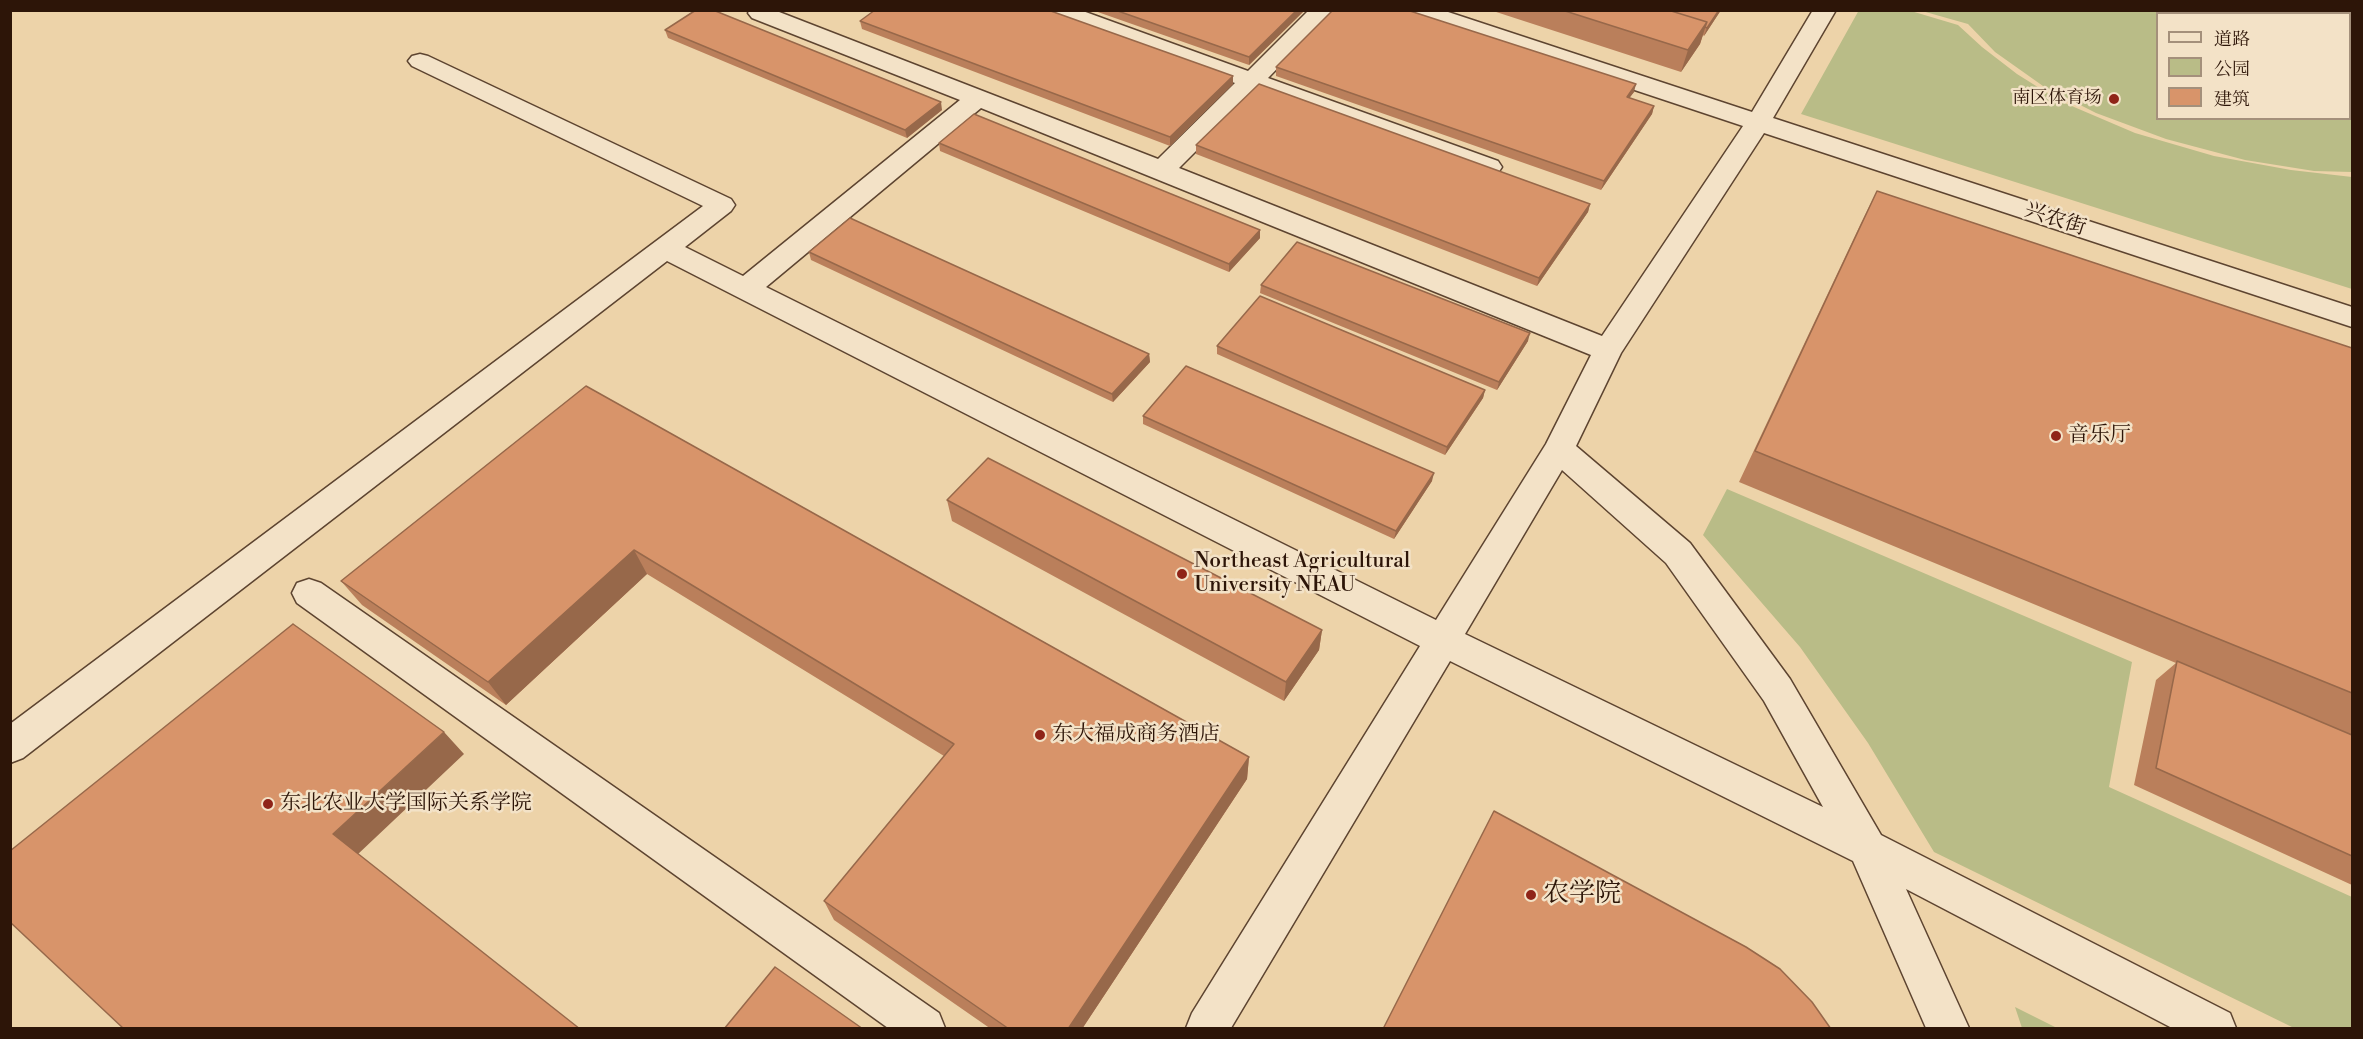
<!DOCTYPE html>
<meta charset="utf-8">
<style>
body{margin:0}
#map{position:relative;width:2363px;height:1039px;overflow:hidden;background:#edd3a9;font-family:"Libre Bodoni","Noto Serif SC",serif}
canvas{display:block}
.frame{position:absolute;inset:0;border:12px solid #2d1508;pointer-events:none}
.legend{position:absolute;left:2156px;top:12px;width:195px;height:108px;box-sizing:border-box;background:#f3e2c7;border:2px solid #a4907b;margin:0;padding:8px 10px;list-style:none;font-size:18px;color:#2d1508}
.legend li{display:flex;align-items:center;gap:12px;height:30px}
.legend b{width:30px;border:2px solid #a4907b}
</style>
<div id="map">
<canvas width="2363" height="1039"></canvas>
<div class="frame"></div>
<ul class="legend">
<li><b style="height:8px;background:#f3e2c7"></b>道路</li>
<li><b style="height:16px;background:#b9bc87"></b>公园</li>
<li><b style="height:16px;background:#d8946a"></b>建筑</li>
</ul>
</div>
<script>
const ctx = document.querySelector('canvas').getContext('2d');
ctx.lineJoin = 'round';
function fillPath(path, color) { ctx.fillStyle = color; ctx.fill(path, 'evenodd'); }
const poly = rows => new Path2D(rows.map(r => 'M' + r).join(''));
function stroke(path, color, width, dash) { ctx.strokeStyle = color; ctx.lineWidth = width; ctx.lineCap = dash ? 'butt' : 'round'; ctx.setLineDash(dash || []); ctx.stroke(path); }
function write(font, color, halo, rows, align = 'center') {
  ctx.font = font + ' "Libre Bodoni","Noto Serif SC",serif'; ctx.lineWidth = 5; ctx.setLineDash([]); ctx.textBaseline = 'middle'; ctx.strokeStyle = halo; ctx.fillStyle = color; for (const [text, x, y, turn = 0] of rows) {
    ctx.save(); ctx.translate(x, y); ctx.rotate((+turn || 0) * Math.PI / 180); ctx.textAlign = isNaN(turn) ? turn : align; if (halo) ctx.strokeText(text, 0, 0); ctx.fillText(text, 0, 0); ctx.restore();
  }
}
fillPath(poly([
 [1859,10,1911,11,1958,25,1982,47,2017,74,2060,101,2135,133,2214,156,2291,170,2352,177,2352,289,1801,114],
 [1922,11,2352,11,2352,172,2314,171,2245,160,2166,139,2096,113,2043,86,1995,52,1968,24],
 [2158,14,2350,14,2350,118,2158,118],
 [1727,489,2132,662,2109,787,2352,897,2352,1028,2294,1028,1934,852,1868,743,1800,647,1703,535],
 [2015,1007,2057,1028,2022,1028]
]), '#b9bc87');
const street = poly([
 [750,10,774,10,1158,159,1235,83,1049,15,1046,10,1080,10,1248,71,1309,10,1334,10,1268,78,1498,161,1502,167,1498,173,1489,175,1480,173,1256,91,1179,168,1602,336,1743,126,1409,15,1406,10,1442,10,1752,112,1813,10,1836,10,1773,118,2352,307,2352,327,1764,133,1621,353,1576,446,1690,543,1790,679,1881,835,2230,1013,2236,1028,2172,1028,1906,889,1969,1028,1926,1028,1853,861,1450,661,1231,1028,1186,1028,1192,1013,1420,646,667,261,23,758,10,763,10,724,703,206,412,66,408,61,412,56,420,54,428,56,731,199,735,205,731,211,685,247,743,276,960,100,752,18,748,13,750,10],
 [981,108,1591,355,1546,444,1436,620,766,287,981,108],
 [1562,470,1666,563,1764,701,1823,807,1465,634,1562,470],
 [309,579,321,583,939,1013,945,1028,888,1028,297,603,292,593,297,583,309,579]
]);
stroke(street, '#5d4430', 3);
fillPath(street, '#f3e2c7');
fillPath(poly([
 [1092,10,1305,10,1249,65],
 [1490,10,1721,10,1704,36,1703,35,1700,44,1681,72],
 [860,21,1233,76,1233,84,1170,146,862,29],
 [665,30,942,110,907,138,668,38],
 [1276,67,1634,92,1629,98,1654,106,1652,114,1601,190,1276,76],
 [939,143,1260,230,1260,238,1229,272,940,151],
 [1196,145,1590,204,1588,212,1537,286,1196,154],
 [1877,191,2352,348,2352,885,2134,785,2156,680,2176,663,1739,482,1861,223],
 [809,252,1149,354,1150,362,1113,402,811,260],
 [1261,285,1528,341,1497,390,1260,293],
 [1217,346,1485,390,1483,398,1445,455,1217,354],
 [586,386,1249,757,1247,779,1082,1029,991,1029,834,920,824,901,944,756,647,574,506,705,362,605,341,581],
 [1143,416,1432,481,1394,539,1143,424],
 [947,500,1322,630,1319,650,1284,701,952,521]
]), '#ba7f5b');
fillPath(poly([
 [1297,10,1305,10,1249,65,1249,57],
 [1719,10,1721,10,1704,36,1707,28],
 [1707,22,1700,44,1681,72,1688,50],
 [1233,76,1233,84,1170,146,1170,137],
 [1636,84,1634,92,1624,105,1627,97],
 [941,102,942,110,907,138,905,130],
 [1654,106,1652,114,1601,190,1604,181],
 [1590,204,1588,212,1537,286,1539,278],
 [1260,230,1260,238,1229,272,1229,264],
 [1530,333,1528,341,1497,390,1499,382],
 [1149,354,1150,362,1113,402,1112,394],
 [1485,390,1483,398,1445,455,1447,447],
 [1434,473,1432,481,1394,539,1396,531],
 [634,550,647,574,506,705,488,682],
 [1322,630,1319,650,1284,701,1286,682],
 [444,732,464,754,357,855,333,834],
 [1249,757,1247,779,1082,1029,1068,1029]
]), '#97684a');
const building = poly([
 [696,10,713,10,941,102,905,130,665,30,696,10],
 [875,10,1048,10,1233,76,1170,137,860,21,875,10],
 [1115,10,1297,10,1249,57,1115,10],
 [1333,10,1407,10,1636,84,1627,97,1654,106,1604,181,1276,67,1333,10],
 [1562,10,1668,10,1707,22,1688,50,1562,10],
 [1668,10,1719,10,1707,28,1705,27,1707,22,1668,10],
 [1259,84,1590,204,1539,278,1196,145,1259,84],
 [974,114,1260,230,1229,264,939,143,974,114],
 [1877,191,2352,348,2352,693,1755,451,1877,191],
 [850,218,1149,354,1112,394,809,252,850,218],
 [1297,242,1530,333,1499,382,1261,285,1297,242],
 [1260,296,1485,390,1447,447,1217,346,1260,296],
 [1186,366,1434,473,1396,531,1143,416,1186,366],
 [586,386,1249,757,1068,1029,1009,1029,824,901,954,744,634,550,488,682,341,581,586,386],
 [988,458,1322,630,1286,682,947,500,988,458],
 [293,624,444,732,333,834,580,1029,124,1029,10,922,10,851,293,624],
 [2177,661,2352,735,2352,856,2156,768,2177,661],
 [1494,811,1746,947,1780,969,1812,1002,1831,1029,1383,1029,1494,811],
 [775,967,863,1029,724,1029,775,967]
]);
fillPath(building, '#d8946a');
stroke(building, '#97684a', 1.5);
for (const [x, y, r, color] of [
 [2114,99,6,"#8f2418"],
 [2056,436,6,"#8f2418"],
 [1182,574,6,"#8f2418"],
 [1040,735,6,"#8f2418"],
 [268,804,6,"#8f2418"],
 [1531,895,6,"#8f2418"]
]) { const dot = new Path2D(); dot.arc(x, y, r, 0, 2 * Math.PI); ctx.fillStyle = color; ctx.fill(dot); stroke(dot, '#f3e2c7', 2); }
write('18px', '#2d1508', '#f3e2c7', [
 ["南区体育场",2102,99]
], 'right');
write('21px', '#2d1508', '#f3e2c7', [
 ["兴农街",2055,220,18]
]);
write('21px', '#2d1508', '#f3e2c7', [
 ["音乐厅",2068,436],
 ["Northeast Agricultural",1194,562],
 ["University NEAU",1194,586],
 ["东大福成商务酒店",1052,735],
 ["东北农业大学国际关系学院",280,804]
], 'left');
write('26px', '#2d1508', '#f3e2c7', [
 ["农学院",1543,895]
], 'left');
</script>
